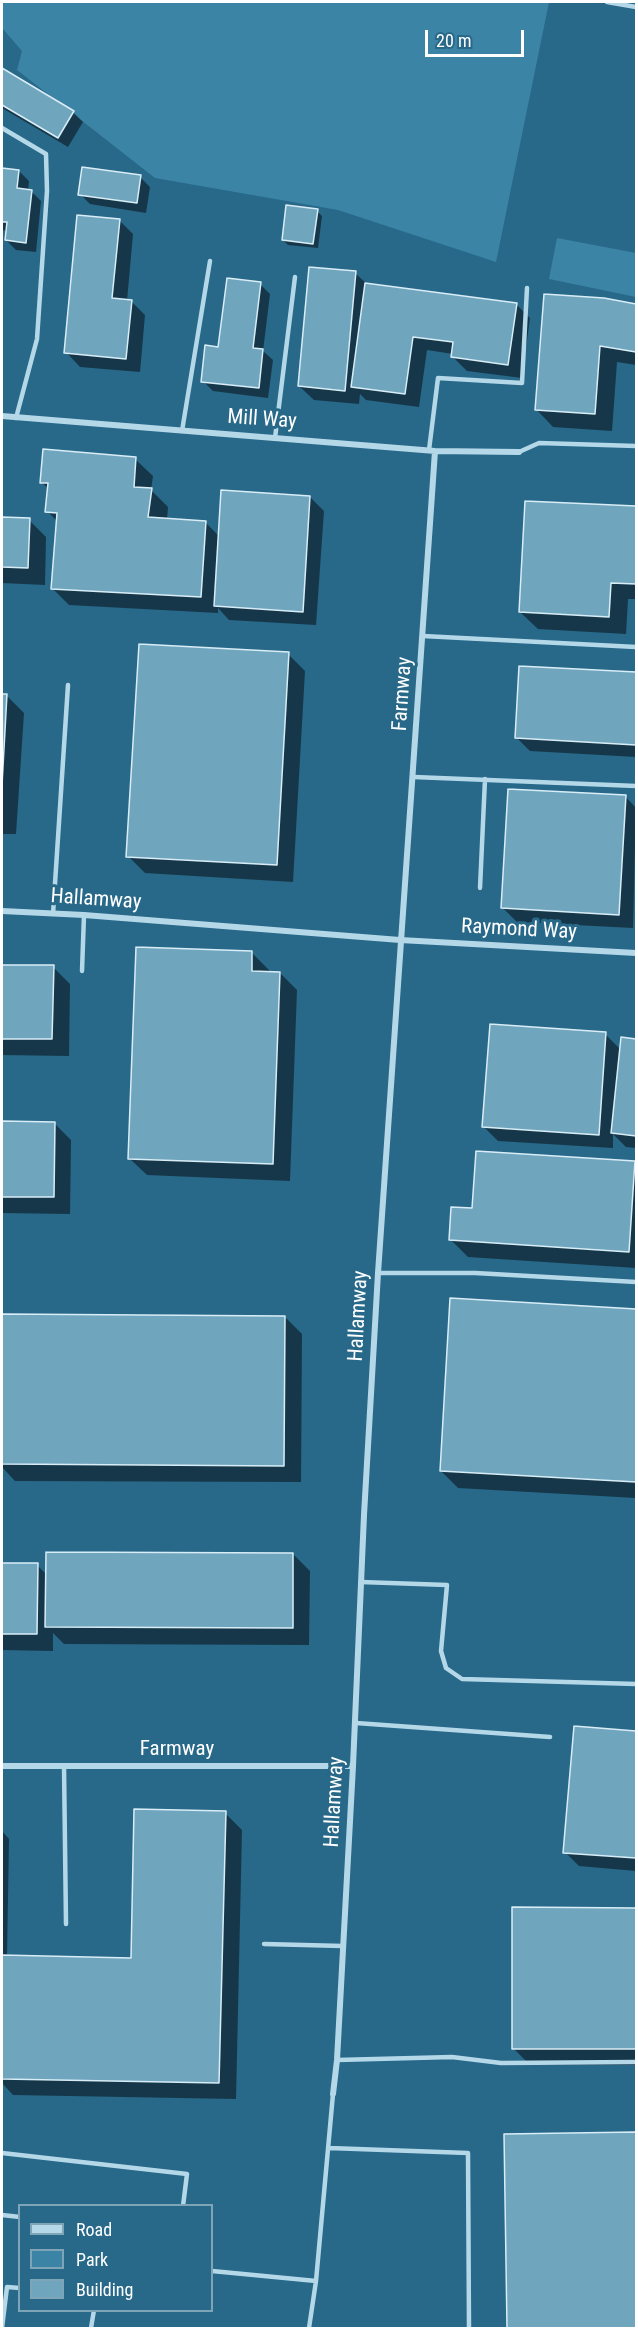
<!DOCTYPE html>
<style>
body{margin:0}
#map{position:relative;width:638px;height:2330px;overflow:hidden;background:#286889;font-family:"Roboto Condensed",sans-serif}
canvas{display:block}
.frame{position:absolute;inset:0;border:3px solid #fff;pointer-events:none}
.legend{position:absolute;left:18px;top:2204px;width:195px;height:108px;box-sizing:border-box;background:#286889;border:2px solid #7ea4b8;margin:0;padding:8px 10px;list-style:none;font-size:18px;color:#fff}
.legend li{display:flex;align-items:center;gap:12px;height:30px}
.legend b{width:30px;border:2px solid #7ea4b8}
.scale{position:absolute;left:425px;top:30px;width:99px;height:27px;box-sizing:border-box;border:3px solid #fff;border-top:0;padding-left:8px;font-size:18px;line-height:21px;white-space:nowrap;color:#fff;-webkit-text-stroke:4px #286889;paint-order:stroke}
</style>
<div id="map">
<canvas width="638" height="2330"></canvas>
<div class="frame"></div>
<ul class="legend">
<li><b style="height:8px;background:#b5d8e9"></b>Road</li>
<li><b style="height:16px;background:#3c84a5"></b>Park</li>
<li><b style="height:16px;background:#70a5be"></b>Building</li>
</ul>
<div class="scale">20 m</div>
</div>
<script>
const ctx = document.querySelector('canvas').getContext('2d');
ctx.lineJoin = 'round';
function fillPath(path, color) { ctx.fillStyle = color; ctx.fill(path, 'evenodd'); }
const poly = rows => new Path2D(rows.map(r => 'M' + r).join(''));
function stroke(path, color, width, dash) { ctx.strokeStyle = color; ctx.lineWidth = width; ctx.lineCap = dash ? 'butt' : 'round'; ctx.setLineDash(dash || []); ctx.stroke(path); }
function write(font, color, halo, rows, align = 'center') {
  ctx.font = font + ' "Roboto Condensed",sans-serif'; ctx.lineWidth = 6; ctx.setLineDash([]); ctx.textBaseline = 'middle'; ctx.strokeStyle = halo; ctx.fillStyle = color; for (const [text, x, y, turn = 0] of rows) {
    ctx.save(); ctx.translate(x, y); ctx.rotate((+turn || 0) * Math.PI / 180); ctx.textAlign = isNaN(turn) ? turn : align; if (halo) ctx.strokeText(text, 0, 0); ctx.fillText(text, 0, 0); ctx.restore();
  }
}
fillPath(poly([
 [2,2,549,2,496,262,338,210,155,178,17,70,22,51,2,28],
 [557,238,636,253,636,297,549,279]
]), '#3c84a5');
fillPath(poly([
 [2,70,73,112,83,122,68,147,2,108],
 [2,169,19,171,29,181,28,191,31,191,41,201,36,252,16,250,6,240,7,231,2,230],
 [140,177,150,187,146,213,90,204,80,194],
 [317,211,322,216,318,248,288,245,283,240],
 [119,220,133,234,127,301,131,301,145,315,140,372,80,367,66,352],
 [355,273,367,284,516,304,530,318,522,378,467,371,453,357,453,354,427,350,419,407,366,400,360,394,359,404,314,400,299,386],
 [260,284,270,294,263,351,273,360,268,398,213,391,203,381,220,349],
 [604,300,636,306,636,365,617,362,612,431,553,427,536,409],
 [135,459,153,476,151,490,168,507,167,520,205,522,220,537,310,497,324,511,316,625,229,620,218,608,218,613,69,605,52,588,58,522,47,511,49,489,41,482],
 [527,502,636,508,636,599,628,599,626,634,538,629,520,612],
 [2,519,29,520,46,537,45,585,2,583],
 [288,654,305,671,293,882,145,873,128,856],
 [521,667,636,674,636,757,530,751,516,737],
 [2,695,7,696,24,713,16,834,2,834],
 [625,796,636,808,633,928,517,922,503,908],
 [252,953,269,970,269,973,280,973,297,990,290,1181,147,1175,129,1158],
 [2,966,53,967,70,984,69,1056,2,1055],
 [605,1034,621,1050,622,1039,636,1041,636,1148,626,1147,613,1134,613,1148,498,1141,484,1127],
 [2,1123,54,1123,71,1140,70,1214,2,1213],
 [634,1163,636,1165,636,1268,468,1257,451,1240,473,1210],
 [451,1300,636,1311,636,1498,458,1488,441,1471],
 [2,1316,285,1317,302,1334,301,1482,15,1481,2,1467],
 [293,1554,310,1571,309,1645,64,1644,53,1633,53,1651,2,1650,2,1565,37,1565,47,1575],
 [575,1728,636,1732,636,1871,579,1866,565,1852],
 [225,1813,242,1830,236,2099,13,2095,2,2083,2,1831,9,1839,7,1957,132,1959],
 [514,1909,636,1909,636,2065,530,2065,513,2048],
 [636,2134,636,2328,508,2328,506,2136]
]), '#0007');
const building = poly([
 [2,68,74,111,58,138,2,105,2,68],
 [82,167,141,175,137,203,78,195,82,167],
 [2,168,19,170,17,188,32,190,26,243,5,240,7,222,2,222,2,168],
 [286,205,318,209,313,244,282,240,286,205],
 [77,215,120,219,112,298,132,300,126,359,64,353,77,215],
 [309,267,356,271,345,391,298,386,309,267],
 [227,278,261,282,253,348,263,349,259,388,201,382,205,345,218,347,227,278],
 [365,283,517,303,508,365,451,357,453,342,413,337,405,394,351,387,365,283],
 [544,294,604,298,636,304,636,352,600,346,595,414,535,410,544,294],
 [43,449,136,457,134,487,152,488,148,517,206,521,201,597,51,589,57,513,45,512,48,483,40,483,43,449],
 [221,490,310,496,303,612,214,606,221,490],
 [525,501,636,506,636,584,611,583,609,617,519,612,525,501],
 [2,517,30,518,28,568,2,567,2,517],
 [139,644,289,652,277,865,126,857,139,644],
 [519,666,636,672,636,745,515,738,519,666],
 [2,694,7,694,2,785,2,694],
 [508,789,626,795,619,915,501,908,508,789],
 [136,947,252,951,252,971,280,972,273,1164,128,1159,136,947],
 [2,965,54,965,52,1039,2,1039,2,965],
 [490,1024,606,1032,599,1135,482,1127,490,1024],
 [621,1037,636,1039,636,1136,611,1133,621,1037],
 [2,1121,55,1122,54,1197,2,1197,2,1121],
 [476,1151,635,1161,629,1252,449,1240,451,1207,472,1208,476,1151],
 [450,1298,636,1309,636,1482,440,1471,450,1298],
 [2,1314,285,1316,284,1466,2,1464,2,1314],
 [46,1552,293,1553,293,1628,45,1627,46,1552],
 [2,1563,38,1563,37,1634,2,1634,2,1563],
 [574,1726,636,1731,636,1858,563,1853,574,1726],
 [134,1809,226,1811,219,2083,2,2079,2,1955,131,1958,134,1809],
 [512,1907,636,1908,636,2049,512,2049,512,1907],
 [636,2132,636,2328,507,2328,504,2134,636,2132]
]);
fillPath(building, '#70a5be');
stroke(building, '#d9edf7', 1.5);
stroke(poly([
 [607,2,636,7],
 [2,128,46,154,47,191,37,339,16,418],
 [182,431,210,261],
 [275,438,295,277],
 [429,450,438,378,522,383,527,288],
 [519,452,539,443,636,446],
 [423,636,636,647],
 [414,777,636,786],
 [480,888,485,779],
 [53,914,68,685],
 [82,971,84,915],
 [378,1273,475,1273,636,1282],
 [361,1582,447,1585,441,1651,446,1668,462,1679,636,1684],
 [356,1723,550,1737],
 [64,1766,66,1924],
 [264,1944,343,1946],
 [337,2060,452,2057,501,2063,636,2062],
 [329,2148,468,2153,469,2328],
 [2,2153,187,2174,183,2206],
 [2,2215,20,2217],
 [212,2271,316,2281],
 [2,2328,7,2287,20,2288],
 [91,2328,94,2310],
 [309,2328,316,2281,333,2094]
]), '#b5d8e9', 4.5);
stroke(poly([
 [2,416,435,451,519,452],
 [2,911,84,915,400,940,636,953],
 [2,1766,353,1766],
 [333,2094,337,2060,353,1766,364,1515,378,1273,435,451]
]), '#b5d8e9', 6);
write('21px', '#fff', '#286889', [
 ["Mill Way",262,420,4],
 ["Farmway",403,694,-86],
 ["Hallamway",96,900,4],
 ["Raymond Way",519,930,3],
 ["Hallamway",359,1316,-87],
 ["Farmway",177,1750],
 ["Hallamway",335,1802,-87]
]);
</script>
